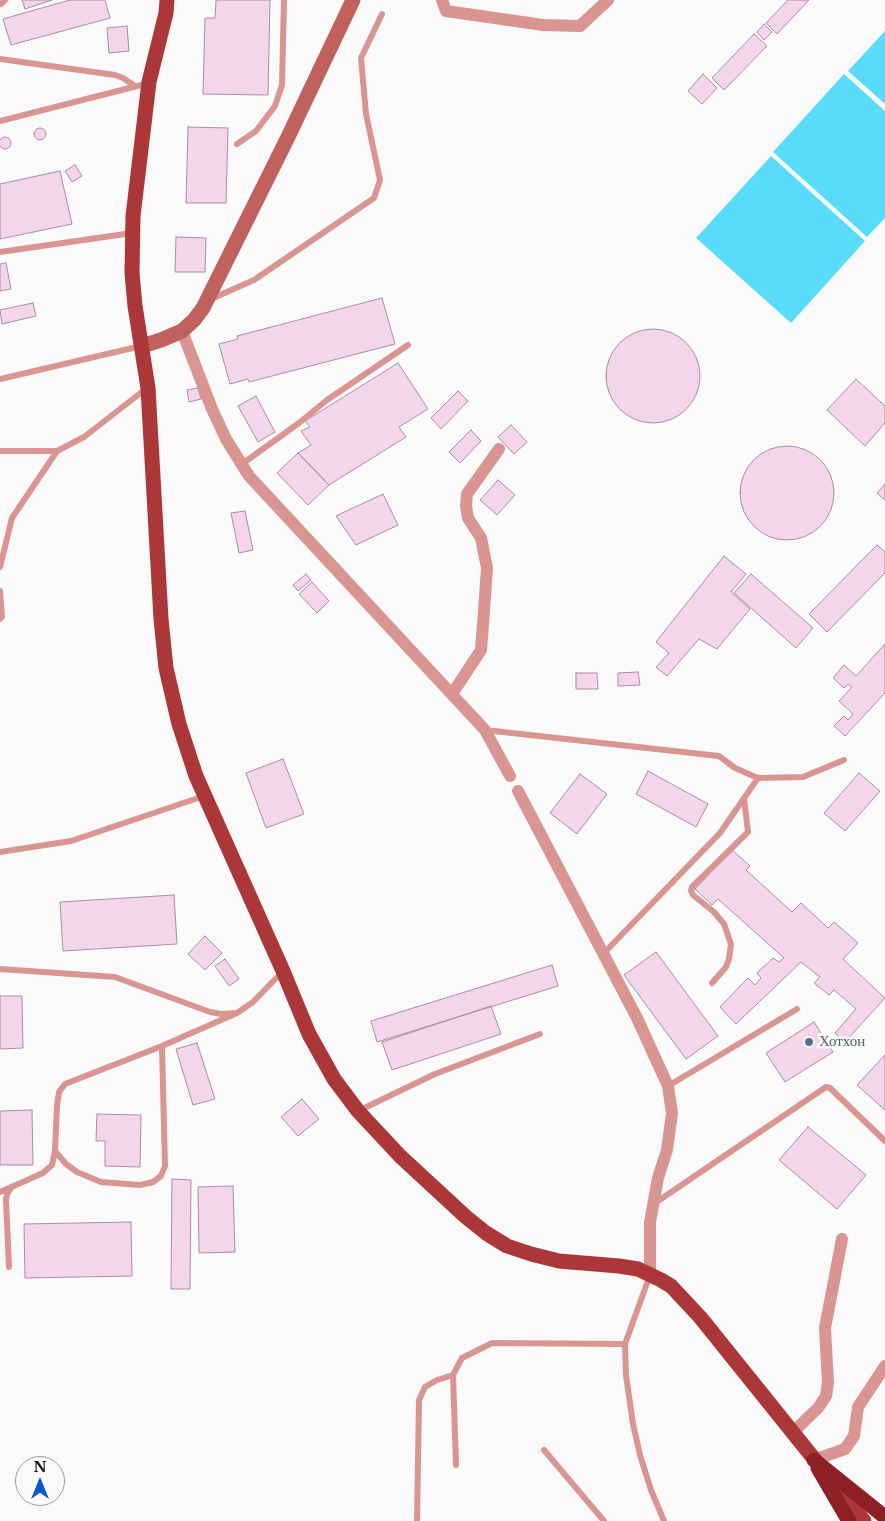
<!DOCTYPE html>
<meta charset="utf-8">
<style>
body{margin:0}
#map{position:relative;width:885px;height:1521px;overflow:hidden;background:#fafafa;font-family:"Libre Baskerville",serif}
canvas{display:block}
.north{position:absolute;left:15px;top:1456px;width:50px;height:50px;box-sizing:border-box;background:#fafafa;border:1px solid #a09c9a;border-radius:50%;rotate:0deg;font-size:14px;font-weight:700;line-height:20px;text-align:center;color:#1a0f09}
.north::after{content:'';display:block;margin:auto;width:18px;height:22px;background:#0559c3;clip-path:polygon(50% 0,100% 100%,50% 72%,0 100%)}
</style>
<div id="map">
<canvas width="885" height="1521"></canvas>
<div class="north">N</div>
</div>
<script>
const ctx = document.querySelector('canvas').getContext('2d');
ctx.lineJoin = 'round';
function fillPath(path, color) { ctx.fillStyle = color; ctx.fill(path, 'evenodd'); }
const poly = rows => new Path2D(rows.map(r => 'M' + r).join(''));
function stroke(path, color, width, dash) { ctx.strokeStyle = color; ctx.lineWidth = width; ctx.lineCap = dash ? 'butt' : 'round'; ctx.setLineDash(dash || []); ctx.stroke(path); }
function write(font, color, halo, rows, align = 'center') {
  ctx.font = font + ' "Libre Baskerville",serif'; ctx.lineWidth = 5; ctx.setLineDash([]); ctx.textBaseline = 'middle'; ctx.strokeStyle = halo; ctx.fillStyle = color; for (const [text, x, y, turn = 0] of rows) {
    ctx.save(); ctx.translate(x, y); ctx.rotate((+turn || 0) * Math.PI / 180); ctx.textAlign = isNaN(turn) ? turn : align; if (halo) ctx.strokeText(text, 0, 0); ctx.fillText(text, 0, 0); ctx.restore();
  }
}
fillPath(poly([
 [885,31,885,104,848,71],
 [844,74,885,111,885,218,867,237,773,152],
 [771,156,865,241,791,323,696,238]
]), '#59dbfa');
const building = poly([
 [22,0,52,0,25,9,22,0],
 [70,0,105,0,110,18,11,45,3,19,70,0],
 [216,0,270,0,268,95,203,94,205,18,215,18,216,0],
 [788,0,809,0,777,34,766,23,788,0],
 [764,24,772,32,764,40,757,32,764,24],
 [127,26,129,51,109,53,107,28,127,26],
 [754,34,767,46,724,90,712,78,754,34],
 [703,74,717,88,702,104,688,91,703,74],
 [188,127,228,128,226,203,186,203,188,127],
 '34 134a6 6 0 1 1 12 0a6 6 0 1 1-12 0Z',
 '-1 143a6 6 0 1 1 12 0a6 6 0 1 1-12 0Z',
 [75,165,82,176,72,182,65,171,75,165],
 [60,171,72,224,0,239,0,184,60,171],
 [176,237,206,238,205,272,175,272,176,237],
 [6,263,11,289,0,291,0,264,6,263],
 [382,298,395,344,249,382,248,379,230,384,219,344,238,339,237,336,382,298],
 [33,303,36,316,2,324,0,310,33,303],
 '606 376a47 47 0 1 1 94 0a47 47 0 1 1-94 0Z',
 [398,363,428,409,399,427,406,437,329,485,298,453,311,445,301,431,310,427,305,421,398,363],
 [856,379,885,406,885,423,865,446,827,410,856,379],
 [198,388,201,399,189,402,187,390,198,388],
 [458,391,468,401,441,429,431,418,458,391],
 [256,396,275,432,258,442,238,406,256,396],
 [511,425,527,442,514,454,498,437,511,425],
 [471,430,481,441,460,463,449,452,471,430],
 '740 493a47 47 0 1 1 94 0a47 47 0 1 1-94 0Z',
 [298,453,329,485,308,505,277,473,298,453],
 [498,480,515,495,497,515,480,500,498,480],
 [885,484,885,500,877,493,885,484],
 [383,494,398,525,356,545,336,516,383,494],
 [245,511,253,550,239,553,231,513,245,511],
 [877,545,885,552,885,573,827,632,809,614,877,545],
 [724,556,746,574,731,592,750,609,717,649,699,639,667,676,656,667,669,653,656,642,724,556],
 [306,574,311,580,298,591,293,585,306,574],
 [751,574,813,628,796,648,734,593,751,574],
 [312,582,329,601,317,613,299,594,312,582],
 [885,644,885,693,845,736,834,726,844,716,848,720,853,714,839,701,852,687,848,684,844,688,833,678,844,665,856,676,885,644],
 [638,672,640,685,618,686,618,673,638,672],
 [576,673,597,673,598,689,576,689,576,673],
 [283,759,304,814,266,828,246,773,283,759],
 [648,771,708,804,696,827,636,794,648,771],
 [859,773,880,791,845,831,824,813,859,773],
 [580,774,607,794,577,834,550,813,580,774],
 [732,850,750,866,746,870,792,912,801,903,828,928,834,922,858,943,843,959,885,998,845,1042,835,1033,856,1009,834,990,829,995,814,983,820,977,801,962,736,1024,720,1007,748,978,755,985,761,978,757,973,773,958,779,962,784,958,718,899,712,905,695,889,732,850],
 [174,895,177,944,63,951,60,902,174,895],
 [205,936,222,953,205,970,188,954,205,936],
 [656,952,718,1036,686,1059,624,975,656,952],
 [225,959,239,979,229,986,215,966,225,959],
 [552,965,558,986,377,1042,371,1021,552,965],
 [0,996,22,996,23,1048,0,1049,0,996],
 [491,1006,501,1034,392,1070,382,1042,491,1006],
 [814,1022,833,1052,785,1082,766,1053,814,1022],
 [197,1043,215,1099,193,1105,176,1049,197,1043],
 [885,1055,885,1110,857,1085,885,1055],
 [302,1099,319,1119,298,1136,281,1117,302,1099],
 [32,1110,33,1165,0,1165,0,1111,32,1110],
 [97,1114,141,1115,140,1167,105,1166,105,1141,96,1141,97,1114],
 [808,1127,866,1175,837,1209,779,1160,808,1127],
 [172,1179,191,1180,190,1289,171,1289,172,1179],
 [233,1186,235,1252,199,1253,198,1187,233,1186],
 [131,1222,132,1276,25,1278,24,1224,131,1222]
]);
fillPath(building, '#f3d6eb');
stroke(building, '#a98ea1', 1);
stroke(poly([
 [1,4,5,0],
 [0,59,115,75,123,78,135,86],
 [0,121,149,83],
 [237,144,256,131,275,106,282,85,284,0],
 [0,252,132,233],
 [211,299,254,280,374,198,380,180,366,114,361,58,382,14],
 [0,379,141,346],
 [0,451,57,451],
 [242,464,299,423,327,400,408,345],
 [0,567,12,518,57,451,84,437,147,388],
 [0,591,2,617,0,619],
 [485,730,719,756,735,768,758,778],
 [0,852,71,841,204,796],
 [603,954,720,833,758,778,803,777,844,760],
 [0,969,115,977,210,1012,221,1014,237,1013,253,1002,282,972],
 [712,983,726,967,729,959,731,944,724,924,714,912,693,895,691,891,692,887,748,832,744,798],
 [668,1086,797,1009],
 [358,1111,435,1074,540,1034],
 [55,1151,66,1164,77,1172,101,1182,140,1185,153,1182,161,1176,165,1166,162,1046,237,1013],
 [0,1192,43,1173,52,1165,55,1151,57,1105,59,1092,65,1084,162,1046],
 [655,1203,826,1087,830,1088,885,1141],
 [9,1267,6,1200,7,1194,11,1188],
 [650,1275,625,1344,626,1375,633,1424,640,1455,651,1490,664,1521],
 [544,1450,604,1521],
 [456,1465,453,1375,462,1358,492,1343,625,1344],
 [417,1521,419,1400,425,1387,437,1380,453,1375]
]), '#d89591', 6);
stroke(poly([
 [442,0,446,11,543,25,580,26,608,0],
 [182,331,212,409,226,439,249,476,485,730,510,776],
 [452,694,481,650,484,611,487,568,481,538,468,518,466,506,467,494,499,449],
 [518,791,637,1018,668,1086,672,1113,667,1150,658,1178,650,1222,650,1274],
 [792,1433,818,1408,826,1396,828,1383,825,1328,842,1239],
 [814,1460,845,1449,854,1436,858,1407,885,1366]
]), '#d89591', 12);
stroke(poly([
 [142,346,161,340,182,331,194,320,203,308,288,137,353,0]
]), '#c0615e', 15);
stroke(poly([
 [167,0,166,13,149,82,133,216,132,273,135,306,148,388,161,619,166,668,179,724,196,776,283,971,309,1034,334,1079,358,1111,400,1156,466,1217,486,1233,507,1246,531,1254,559,1261,619,1266,638,1269,661,1280,671,1286,700,1317,864,1521]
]), '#ac3739', 15);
stroke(poly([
 [814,1460,885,1517],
 [818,1468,849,1521]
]), '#8d2025', 15);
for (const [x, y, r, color] of [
 [809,1042,5,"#5c6f8a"]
]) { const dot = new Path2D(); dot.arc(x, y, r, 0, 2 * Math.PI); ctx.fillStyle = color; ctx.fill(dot); stroke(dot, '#fafafa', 2); }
write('15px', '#4e5e75', '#fafafa', [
 ["Хотхон",819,1042]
], 'left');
</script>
